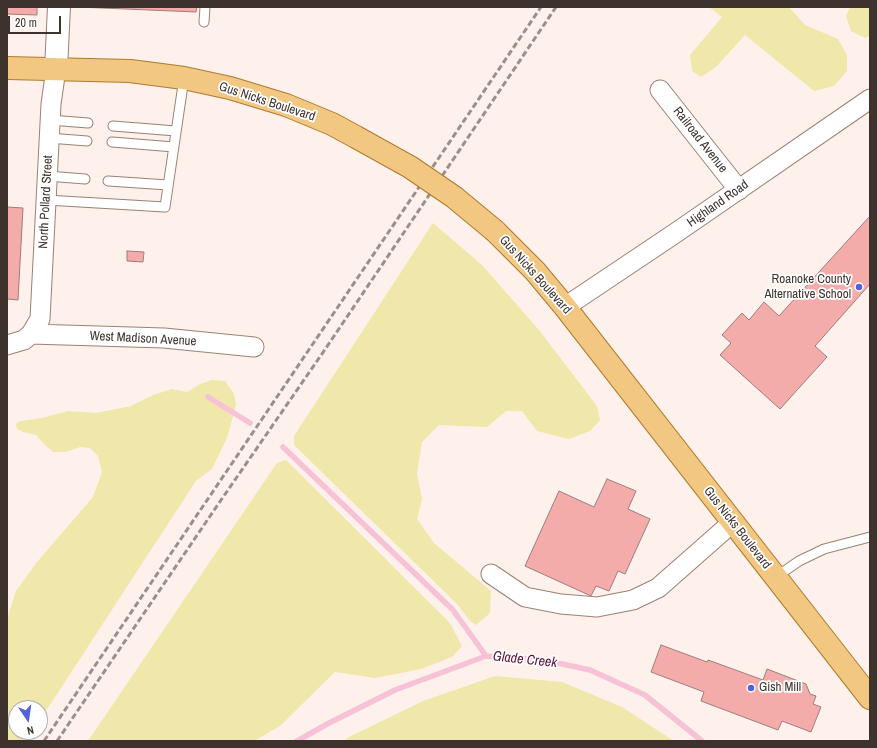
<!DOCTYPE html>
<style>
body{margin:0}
#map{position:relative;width:877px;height:748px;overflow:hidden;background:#fef1eb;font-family:"Archivo Narrow",sans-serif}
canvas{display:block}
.frame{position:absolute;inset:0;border:8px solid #3e322d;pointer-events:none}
.north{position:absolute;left:8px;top:700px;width:40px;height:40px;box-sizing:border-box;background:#fff;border:1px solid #b2adab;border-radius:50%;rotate:167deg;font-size:11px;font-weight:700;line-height:16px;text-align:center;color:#3e322d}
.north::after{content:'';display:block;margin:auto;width:14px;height:18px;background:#5163d9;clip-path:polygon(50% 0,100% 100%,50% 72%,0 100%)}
.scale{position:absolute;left:8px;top:16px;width:53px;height:18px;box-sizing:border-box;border:2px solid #3e322d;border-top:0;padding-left:5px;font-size:12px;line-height:14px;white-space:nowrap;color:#3e322d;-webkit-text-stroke:3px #fff;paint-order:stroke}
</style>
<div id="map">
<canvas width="877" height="748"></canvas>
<div class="frame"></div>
<div class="north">N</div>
<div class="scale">20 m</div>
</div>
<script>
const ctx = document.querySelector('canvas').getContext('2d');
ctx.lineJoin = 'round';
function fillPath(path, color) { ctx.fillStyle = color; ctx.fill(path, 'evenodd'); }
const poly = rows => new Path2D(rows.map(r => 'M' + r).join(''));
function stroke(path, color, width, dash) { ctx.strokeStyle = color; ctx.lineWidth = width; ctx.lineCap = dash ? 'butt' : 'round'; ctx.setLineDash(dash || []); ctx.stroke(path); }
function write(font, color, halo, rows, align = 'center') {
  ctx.font = font + ' "Archivo Narrow",sans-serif'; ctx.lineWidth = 3.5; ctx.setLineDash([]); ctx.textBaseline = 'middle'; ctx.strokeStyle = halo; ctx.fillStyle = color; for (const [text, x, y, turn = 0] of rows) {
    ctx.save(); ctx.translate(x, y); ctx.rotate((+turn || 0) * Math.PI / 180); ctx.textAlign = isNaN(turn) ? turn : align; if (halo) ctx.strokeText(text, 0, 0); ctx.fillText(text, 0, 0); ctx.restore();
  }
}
fillPath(poly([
 [709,7,789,7,805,25,838,39,847,55,847,71,834,86,814,91,745,35,716,67,701,77,692,71,690,55,722,17],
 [850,7,870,7,870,36,865,38,851,31,846,16],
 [433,223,482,265,539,330,597,406,600,420,590,431,569,439,537,431,522,411,506,411,487,427,439,425,422,442,417,473,422,499,417,519,434,543,491,591,490,613,476,625,470,621,457,604,294,445,294,436],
 [212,380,225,381,234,394,236,405,227,438,212,469,196,481,40,720,40,708,16,708,16,732,32,732,26,741,7,741,7,619,16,591,37,562,93,497,102,472,98,456,90,448,80,447,66,452,53,452,44,444,36,435,23,432,17,429,16,424,20,421,42,418,68,411,96,413,131,406,153,395,172,389,187,392,200,384],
 [286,460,450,623,462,646,452,657,421,669,375,678,335,672,280,726,254,741,88,741,277,463],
 [495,676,562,682,622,707,674,741,344,741,349,737,423,701]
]), '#f0e7aa');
stroke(poly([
 [208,397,250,423],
 [283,447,453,610,486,656],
 [297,741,329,723,395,690,486,656,544,660,590,670,645,695,702,741]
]), '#f7c1d6', 5.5);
const building = poly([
 [7,7,37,7,37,15,7,14,7,7],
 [78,7,197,7,196,12,78,7],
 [7,207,23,208,18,300,7,299,7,207],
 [870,216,870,284,815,346,827,357,780,409,720,355,731,343,722,335,742,313,749,320,764,302,779,316,870,216],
 [127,251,144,252,143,262,127,261,127,251],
 [607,479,636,491,628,509,650,519,625,574,618,571,609,591,596,586,591,596,525,566,559,491,594,507,607,479],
 [661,645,707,662,708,660,763,680,767,669,806,684,810,694,816,696,813,704,821,707,811,732,782,721,778,730,701,701,704,692,651,672,661,645]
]);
fillPath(building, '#f4acab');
stroke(building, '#9c7d7c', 1);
const service = poly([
 [204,22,205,7],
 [50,120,88,123],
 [113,126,176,131],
 [49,138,87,141],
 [112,142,174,147],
 [47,176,85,179],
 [108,181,168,185],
 [46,200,165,207,184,78],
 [776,577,799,561,824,549,870,537]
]);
const minor = poly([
 [660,90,739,190],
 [565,307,674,234,870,99],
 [31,334,164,338,254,347],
 [7,345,24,340,31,334,40,319,51,104,56,69],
 [491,574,525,597,561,604,597,607,633,600,658,588,733,522]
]);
const secondary = poly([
 [56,69,59,7]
]);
const primary = poly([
 [7,68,130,71,184,78,230,88,286,105,332,124,356,137],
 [495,231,535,271,565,307,870,698]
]);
stroke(service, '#9b8073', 11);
stroke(minor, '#9b8073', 21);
stroke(secondary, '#9b8073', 24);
stroke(primary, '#ad7b2e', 24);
stroke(service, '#fff', 9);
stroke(minor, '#fff', 19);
stroke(secondary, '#fff', 22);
stroke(primary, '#f2c782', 22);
stroke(poly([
 [44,741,541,7],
 [57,741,219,503,326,348,556,7]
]), '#9c8f8a', 3, [6, 3]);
const primaryBridge = poly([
 [356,137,410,167,454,197,495,231]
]);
stroke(primaryBridge, '#ad7b2e', 24, []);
stroke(primaryBridge, '#f2c782', 22);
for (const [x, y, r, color] of [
 [859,287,4,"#5163d9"],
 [751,688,4,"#5163d9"]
]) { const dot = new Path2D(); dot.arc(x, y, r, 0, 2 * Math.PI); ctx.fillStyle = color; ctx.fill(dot); stroke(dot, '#fff', 1.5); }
write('13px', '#3e322d', '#fff', [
 ["Gus Nicks Boulevard",267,102,18],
 ["Railroad Avenue",700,140,52],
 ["North Pollard Street",46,202,-87],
 ["Highland Road",718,204,-35],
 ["Gus Nicks Boulevard",535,275,48],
 ["West Madison Avenue",143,339,3],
 ["Gus Nicks Boulevard",737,528,52]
]);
write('13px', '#3e322d', '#fff', [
 ["Roanoke County",851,280],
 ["Alternative School",851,295],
 ["Gish Mill",759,688,"left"]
], 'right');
write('italic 14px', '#5e133a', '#fff', [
 ["Glade Creek",525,660,6]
]);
</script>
